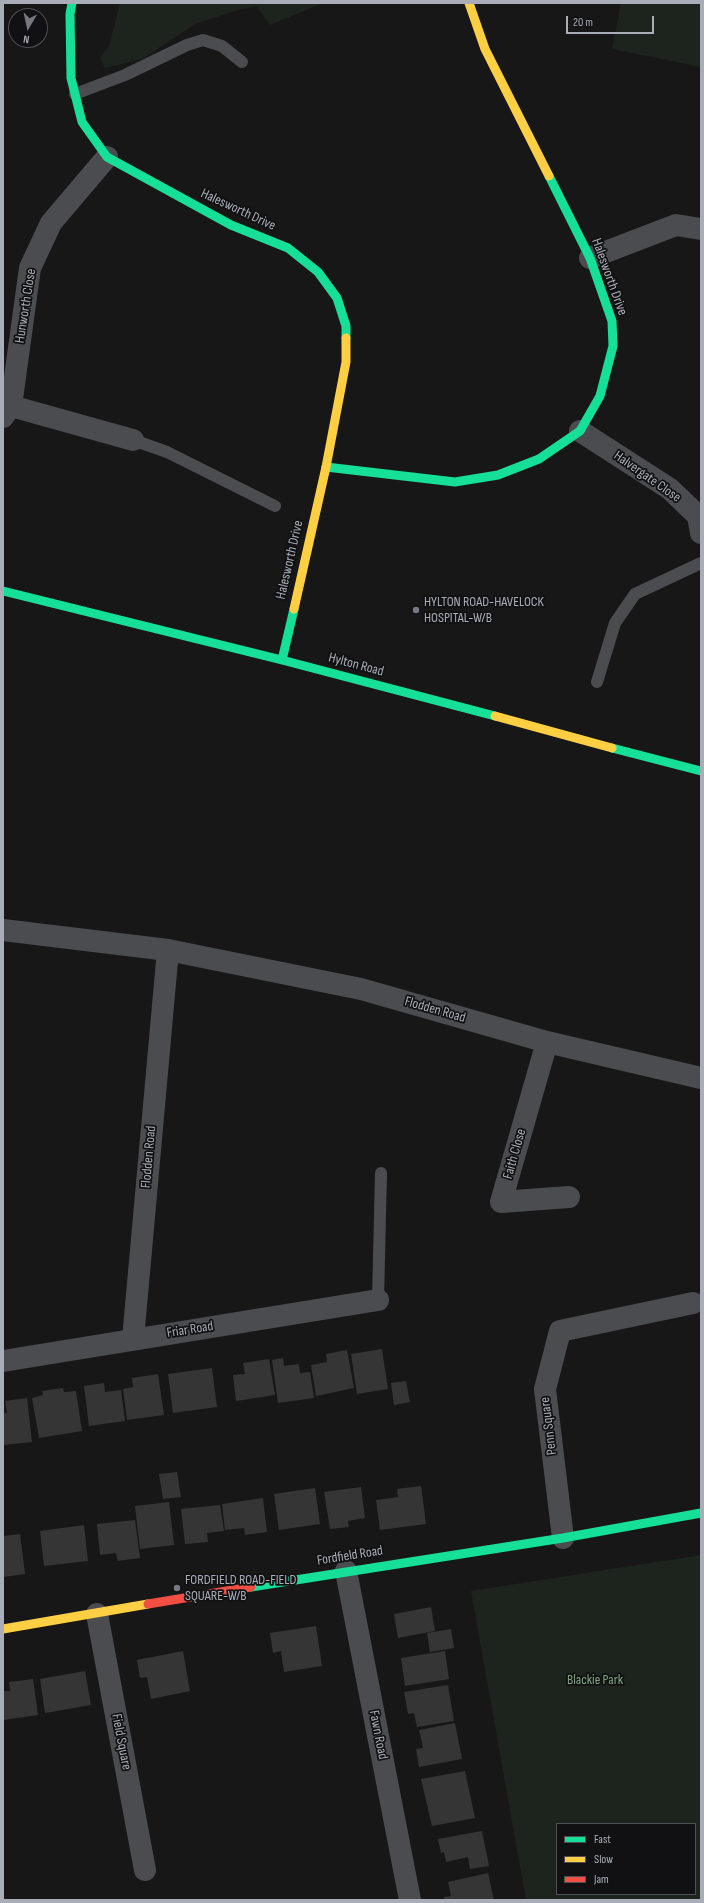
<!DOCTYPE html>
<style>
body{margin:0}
#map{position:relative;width:704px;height:1903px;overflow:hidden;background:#171717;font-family:"Sofia Sans Condensed",sans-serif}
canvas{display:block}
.frame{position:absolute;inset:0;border:4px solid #a8adb8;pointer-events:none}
.legend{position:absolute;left:556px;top:1823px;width:140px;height:72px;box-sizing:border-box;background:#111113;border:1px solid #4d4f55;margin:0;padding:5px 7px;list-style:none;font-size:12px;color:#a8adb8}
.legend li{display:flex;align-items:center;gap:8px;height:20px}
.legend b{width:20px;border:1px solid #4d4f55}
.north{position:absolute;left:8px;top:8px;width:40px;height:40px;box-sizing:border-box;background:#111113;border:1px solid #4d4f55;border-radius:50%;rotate:189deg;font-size:11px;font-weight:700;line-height:16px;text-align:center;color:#a8adb8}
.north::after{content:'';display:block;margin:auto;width:14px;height:18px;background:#757880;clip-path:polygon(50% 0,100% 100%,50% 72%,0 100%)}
.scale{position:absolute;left:566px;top:16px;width:88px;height:18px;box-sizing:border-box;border:2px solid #a8adb8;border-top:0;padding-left:5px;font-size:12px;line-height:14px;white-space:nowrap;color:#a8adb8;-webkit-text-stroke:3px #111113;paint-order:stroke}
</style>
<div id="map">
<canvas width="704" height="1903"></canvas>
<div class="frame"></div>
<ul class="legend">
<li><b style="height:5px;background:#16e098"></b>Fast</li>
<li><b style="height:5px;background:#ffcf43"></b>Slow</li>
<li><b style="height:5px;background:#f24e42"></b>Jam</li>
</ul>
<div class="north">N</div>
<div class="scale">20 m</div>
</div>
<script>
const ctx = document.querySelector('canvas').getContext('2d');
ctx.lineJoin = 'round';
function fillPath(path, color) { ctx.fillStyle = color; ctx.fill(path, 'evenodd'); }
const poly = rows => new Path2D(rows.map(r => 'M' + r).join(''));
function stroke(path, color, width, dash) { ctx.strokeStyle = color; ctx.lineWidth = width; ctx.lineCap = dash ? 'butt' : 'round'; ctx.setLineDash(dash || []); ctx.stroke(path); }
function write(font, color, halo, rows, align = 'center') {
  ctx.font = font + ' "Sofia Sans Condensed",sans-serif'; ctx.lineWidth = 3.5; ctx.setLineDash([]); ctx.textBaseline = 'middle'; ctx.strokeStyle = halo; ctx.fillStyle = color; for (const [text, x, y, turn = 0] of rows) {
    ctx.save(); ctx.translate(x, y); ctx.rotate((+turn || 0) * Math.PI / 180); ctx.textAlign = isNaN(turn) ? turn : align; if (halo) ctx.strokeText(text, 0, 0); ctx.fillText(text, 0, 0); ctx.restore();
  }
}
fillPath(poly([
 [120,3,323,3,270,25,257,6,235,11,195,24,142,59,105,68,100,58,109,46],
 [621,3,701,3,701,67,612,49],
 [701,1555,701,1900,526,1900,471,1591],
 [557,1824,695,1824,695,1894,557,1894]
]), '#1d241e');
fillPath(poly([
 [382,1349,388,1389,357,1394,351,1354],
 [347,1350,354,1388,316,1396,311,1365,327,1362,326,1354],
 [283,1358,284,1366,299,1364,300,1373,310,1372,314,1398,278,1403,272,1360],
 [269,1359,275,1395,236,1401,233,1375,245,1374,243,1363],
 [212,1368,217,1407,173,1413,168,1374],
 [158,1374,164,1415,127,1420,123,1389,133,1387,132,1378],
 [406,1381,410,1402,394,1405,391,1383],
 [104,1383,105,1392,121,1390,125,1421,89,1426,84,1386],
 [63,1388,64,1392,76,1391,82,1431,39,1438,32,1398,43,1395,42,1391],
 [27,1398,32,1442,3,1445,3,1413,7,1413,5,1401],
 [177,1472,181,1497,163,1499,159,1474],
 [421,1486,426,1524,380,1530,376,1500,398,1497,397,1489],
 [361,1487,365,1518,348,1521,349,1527,330,1529,324,1492],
 [315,1488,320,1524,279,1530,274,1494],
 [263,1498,267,1532,245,1535,244,1528,225,1530,222,1504],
 [169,1502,174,1545,140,1549,135,1506],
 [220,1505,224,1531,207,1533,208,1542,185,1544,181,1509],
 [135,1520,140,1558,118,1561,116,1553,100,1555,97,1524],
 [84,1525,88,1561,44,1566,40,1531],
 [20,1534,25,1574,3,1577,3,1536],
 [431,1607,435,1631,398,1638,394,1614],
 [316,1626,322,1666,284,1672,281,1651,273,1653,270,1633],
 [451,1629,454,1648,430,1652,427,1633],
 [183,1651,190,1691,151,1699,147,1677,140,1678,137,1660],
 [445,1651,449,1679,405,1686,401,1658],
 [85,1671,91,1705,45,1713,40,1679],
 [33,1679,38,1715,3,1720,3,1691,10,1691,9,1682],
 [448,1685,454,1721,417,1727,414,1713,408,1714,404,1692],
 [455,1723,462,1759,419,1767,416,1749,423,1748,419,1730],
 [465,1771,475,1818,432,1826,421,1779],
 [482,1831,489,1866,470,1869,468,1857,446,1862,444,1852,441,1853,438,1839],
 [488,1873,494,1900,445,1900,444,1897,451,1896,448,1882]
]), '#353536');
stroke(poly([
 [75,94,125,75,187,45,203,40,222,46,242,62],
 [133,440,167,452,275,506],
 [597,682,615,623,635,594,701,563],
 [378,1300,381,1173]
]), '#4b4c50', 12);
stroke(poly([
 [590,258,676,225,701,229],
 [11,406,133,440],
 [3,417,11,406,30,268,51,223,107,157],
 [580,431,670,489,698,516,701,533],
 [3,930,168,950,361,989,547,1042,701,1078],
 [547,1042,501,1202,569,1197],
 [133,1339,168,950],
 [3,1361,378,1300],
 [563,1538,545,1389,560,1331,693,1303],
 [346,1571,410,1900],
 [97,1614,145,1870]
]), '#4b4c50', 22);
stroke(poly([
 [72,3,70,14,71,78,82,122,107,157,231,225,288,248,318,272,337,298,346,326,346,338],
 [326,467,455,482,498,475,539,459,580,431,600,396,613,346,612,321,590,258,549,176],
 [3,591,282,660,495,716],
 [282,660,294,609],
 [612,748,701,771],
 [251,1587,563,1538,701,1513]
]), '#16e098', 9);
stroke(poly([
 [469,3,485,49,549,176],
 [294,609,326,467,346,362,346,338],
 [495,716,612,748],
 [3,1629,148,1604]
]), '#ffcf43', 9);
stroke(poly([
 [148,1604,251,1587]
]), '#f24e42', 9);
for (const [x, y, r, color] of [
 [416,610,4,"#757880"],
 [177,1588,4,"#757880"]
]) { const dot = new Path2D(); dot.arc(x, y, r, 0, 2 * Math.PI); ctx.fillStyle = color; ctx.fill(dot); stroke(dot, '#111113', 1.5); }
write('14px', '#a8adb8', '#111113', [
 ["Halesworth Drive",238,210,25],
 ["Halesworth Drive",609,277,70],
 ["Hunworth Close",26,306,-81],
 ["Halvergate Close",647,477,35],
 ["Halesworth Drive",290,560,-77],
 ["Hylton Road",356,665,15],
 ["Flodden Road",435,1010,16],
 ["Faith Close",515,1154,-74],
 ["Flodden Road",149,1157,-85],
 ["Friar Road",190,1330,-9],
 ["Penn Square",549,1426,-97],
 ["Fordfield Road",350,1556,-9],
 ["Fawn Road",378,1735,79],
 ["Field Square",121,1742,79]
]);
write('14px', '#a8adb8', '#111113', [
 ["HYLTON ROAD-HAVELOCK",424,602],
 ["HOSPITAL-W/B",424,618],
 ["FORDFIELD ROAD-FIELD",185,1580],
 ["SQUARE-W/B",185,1596]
], 'left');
write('14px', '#7fa381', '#111113', [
 ["Blackie Park",595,1680]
]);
</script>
